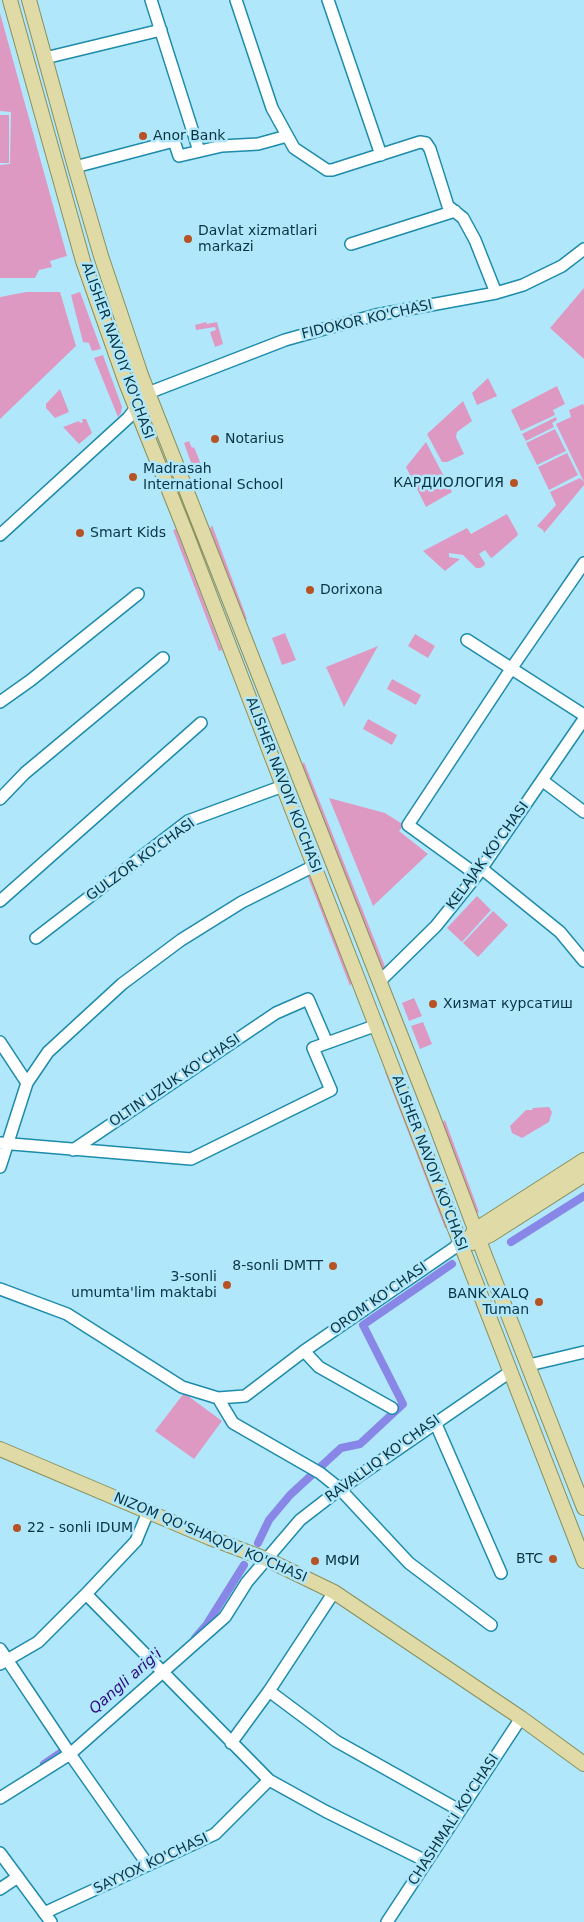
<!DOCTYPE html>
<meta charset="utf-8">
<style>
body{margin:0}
canvas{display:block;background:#b1e7fb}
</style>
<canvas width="584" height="1922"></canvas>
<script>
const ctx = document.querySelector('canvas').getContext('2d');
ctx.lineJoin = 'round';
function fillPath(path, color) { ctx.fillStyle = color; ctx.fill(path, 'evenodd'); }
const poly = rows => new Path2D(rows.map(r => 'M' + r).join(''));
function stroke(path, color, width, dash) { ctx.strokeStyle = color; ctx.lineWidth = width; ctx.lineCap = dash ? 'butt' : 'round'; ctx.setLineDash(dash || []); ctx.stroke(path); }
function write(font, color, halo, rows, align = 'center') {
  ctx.font = font + ' "DejaVu Sans",sans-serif'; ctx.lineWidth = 5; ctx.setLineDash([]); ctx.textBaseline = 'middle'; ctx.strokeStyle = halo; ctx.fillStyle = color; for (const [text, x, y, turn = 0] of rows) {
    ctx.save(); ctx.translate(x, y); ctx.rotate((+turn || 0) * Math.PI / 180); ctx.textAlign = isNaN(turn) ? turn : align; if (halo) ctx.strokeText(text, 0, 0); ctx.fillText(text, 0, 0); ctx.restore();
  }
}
fillPath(poly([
 [0,13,67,256,50,261,52,267,39,270,35,278,0,278,0,165,10,164,11,112,0,111],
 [0,115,9,115,9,163,0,163],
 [584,288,584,359,550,328],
 [26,292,60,292,76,346,0,419,0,297],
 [80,292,101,349,92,351,89,343,83,342,71,295],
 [206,322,207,324,217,322,223,344,215,347,210,332,216,330,215,327,196,330,195,325],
 [103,355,122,407,121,413,118,417,94,358],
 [488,378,497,396,477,405,472,393],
 [557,386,565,404,553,410,555,415,521,431,511,410],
 [60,389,69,412,55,418,46,408,46,404],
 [463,401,472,421,457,432,456,437,464,454,447,462,442,462,427,434],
 [583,404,584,406,584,485,544,533,543,530,537,526,556,505,550,492,580,478,584,482,556,424,571,417,569,410],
 [556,417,557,420,552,423,554,427,526,441,522,434],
 [82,419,86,419,92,433,79,444,63,427,79,421,80,423,83,422],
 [555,429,566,451,537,465,526,443],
 [189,441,192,448,194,447,202,467,200,468,201,471,195,474,184,443],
 [426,442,452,492,426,507,406,467],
 [567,453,578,475,549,490,538,467],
 [507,514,518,534,517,536,493,557,491,558,485,550,479,554,485,563,484,566,480,568,476,568,463,555,449,553,449,557,460,559,445,571,423,551,467,528,471,534],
 [212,525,247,619,244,620,210,529],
 [176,529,222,650,219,651,173,530],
 [285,633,296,660,282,665,272,638],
 [415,634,435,646,428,658,408,646],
 [378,646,344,707,326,667],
 [392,679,421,695,416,705,387,689],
 [368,719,397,735,392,745,363,729],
 [304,762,386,969,381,969,301,766],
 [329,798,385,813,404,825,399,831,428,854,373,906],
 [310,871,353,981,350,986,306,872],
 [477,896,491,910,462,942,447,928],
 [493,911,508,925,478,957,463,943],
 [414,998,422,1016,409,1021,402,1003],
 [423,1022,432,1044,420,1049,411,1026],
 [385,1072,388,1072,449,1227,445,1228],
 [549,1107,552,1112,549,1122,522,1138,512,1133,510,1126,526,1110,532,1110,533,1108],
 [445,1120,479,1212,476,1213,441,1124],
 [184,1393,222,1421,194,1459,155,1431]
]), '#de99c3');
stroke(poly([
 [511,1242,584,1196],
 [258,1543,269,1520,290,1495,341,1448,360,1444,403,1404,363,1325,452,1264],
 [195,1638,207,1624,244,1565],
 [44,1764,69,1747]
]), '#8887e7', 8);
const minor = poly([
 [151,0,199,151],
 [236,0,272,108,294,148,327,170,332,170,420,142,426,143,430,149,448,206,463,218,475,240,496,293],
 [328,0,381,155],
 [45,58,161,30],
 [75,167,174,141,179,156,222,146,258,144,287,136],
 [351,244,455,211],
 [0,535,128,418,148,393,285,340,324,329,376,315,496,293,523,285,562,266,584,249],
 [467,640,584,715],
 [0,702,31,680,138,594],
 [543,781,584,812],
 [0,799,25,773,163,658],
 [481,868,560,932,584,961],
 [477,875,408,825,511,669,584,563],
 [0,901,201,723],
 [36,938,188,821,283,786],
 [379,982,436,926,477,875,584,719],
 [0,1042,27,1083],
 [0,1143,191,1159,331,1090,313,1048,327,1043],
 [73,1150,276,1013,308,999,327,1043,377,1025],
 [0,1167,27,1083,48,1052,122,984,181,940,242,902,314,866],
 [0,1289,67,1314,182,1387,218,1398,245,1396,304,1351,454,1248,460,1242],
 [304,1351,319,1367,392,1408],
 [529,1365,584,1352],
 [218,1398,233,1423,320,1473,340,1489,409,1563,491,1625],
 [435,1422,501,1573],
 [86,1594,269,1780,325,1811,426,1861],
 [0,1649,70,1754,148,1865],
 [0,1664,38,1642,86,1594,136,1541,148,1512],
 [269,1691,336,1741,459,1810],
 [231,1743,269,1691,334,1592],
 [0,1798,70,1754,225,1617,247,1582,300,1520,340,1489,510,1372],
 [0,1853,51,1922],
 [0,1889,18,1877],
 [44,1913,215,1834,269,1780],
 [387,1922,521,1718]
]);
const major = poly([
 [10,0,83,261,126,383,186,533,283,786,584,1561],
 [29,0,75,167,101,256,141,375,432,1115,485,1256,584,1508],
 [471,1236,475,1230,584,1160],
 [472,1243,490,1235,584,1175],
 [0,1449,210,1538,266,1559,334,1592,521,1718,584,1764]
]);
stroke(minor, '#1d8baa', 14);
stroke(major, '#88915d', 16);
stroke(minor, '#fff', 11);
stroke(major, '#e0daa7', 14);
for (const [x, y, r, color] of [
 [143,136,5,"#b75224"],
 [188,239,5,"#b75224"],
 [215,439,5,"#b75224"],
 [133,477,5,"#b75224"],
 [514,483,5,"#b75224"],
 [80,533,5,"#b75224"],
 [310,590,5,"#b75224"],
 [433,1004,5,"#b75224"],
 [333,1266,5,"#b75224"],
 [227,1285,5,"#b75224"],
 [539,1302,5,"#b75224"],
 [17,1528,5,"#b75224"],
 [553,1559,5,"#b75224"],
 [315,1561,5,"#b75224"]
]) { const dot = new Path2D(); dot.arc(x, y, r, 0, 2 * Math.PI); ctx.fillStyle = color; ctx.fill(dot); stroke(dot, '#b1e7fb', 2); }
write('14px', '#093542', '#b1e7fb', [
 ["Anor Bank",153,136],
 ["Davlat xizmatlari",198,231],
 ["markazi",198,247],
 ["Notarius",225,439],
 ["Madrasah",143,469],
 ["International School",143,485],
 ["КАРДИОЛОГИЯ",504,483,"right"],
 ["Smart Kids",90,533],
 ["Dorixona",320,590],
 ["Хизмат курсатиш",443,1004],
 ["8-sonli DMTT",323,1266,"right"],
 ["3-sonli",217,1277,"right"],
 ["umumta'lim maktabi",217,1293,"right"],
 ["BANK XALQ",529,1294,"right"],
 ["Tuman",529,1310,"right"],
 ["22 - sonli IDUM",27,1528],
 ["BTC",543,1559,"right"],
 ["МФИ",325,1561]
], 'left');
write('14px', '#093542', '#b1e7fb', [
 ["FIDOKOR KO'CHASI",367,320,-13],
 ["ALISHER NAVOIY KO'CHASI",117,351,70],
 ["ALISHER NAVOIY KO'CHASI",283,785,69],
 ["KELAJAK KO'CHASI",488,856,-54],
 ["GULZOR KO'CHASI",141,860,-36],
 ["OLTIN UZUK KO'CHASI",175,1081,-34],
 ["ALISHER NAVOIY KO'CHASI",429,1163,69],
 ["OROM KO'CHASI",379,1299,-35],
 ["RAVALLIQ KO'CHASI",383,1459,-36],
 ["NIZOM QO'SHAQOV KO'CHASI",210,1538,23],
 ["CHASHMALI KO'CHASI",454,1820,-57],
 ["SAYYOX KO'CHASI",151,1864,-25]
]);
write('italic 15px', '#2c0b80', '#b1e7fb', [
 ["Qangli arig'i",126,1682,-41]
]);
</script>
